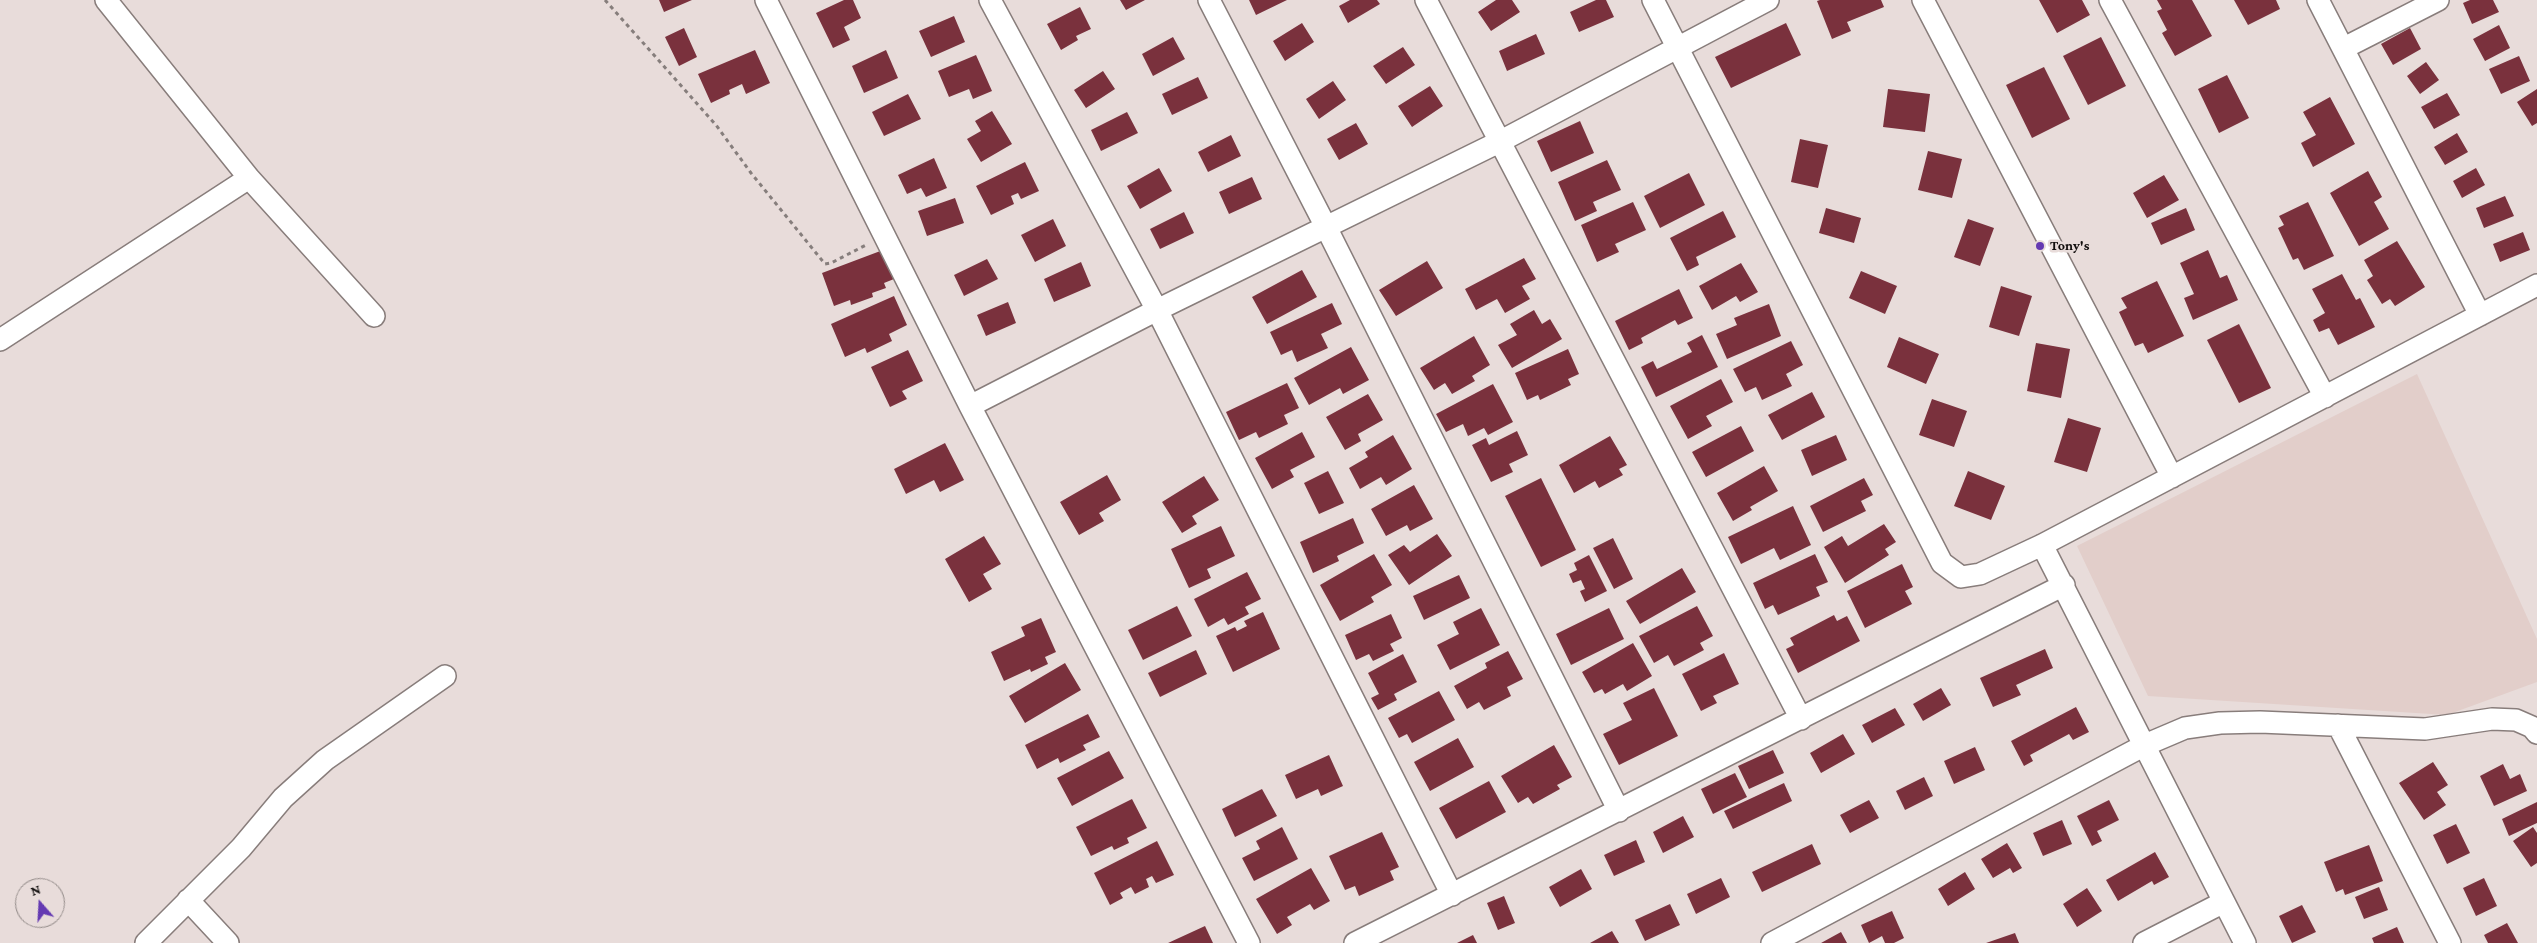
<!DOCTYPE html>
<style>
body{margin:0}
#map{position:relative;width:2537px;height:943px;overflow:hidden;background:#e8dcda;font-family:"Crimson Pro",serif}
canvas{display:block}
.north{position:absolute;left:15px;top:878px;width:50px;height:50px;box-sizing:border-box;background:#e8dcda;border:1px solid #928a88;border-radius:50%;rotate:341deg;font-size:14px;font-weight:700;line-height:20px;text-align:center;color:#120f0e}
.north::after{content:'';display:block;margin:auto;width:18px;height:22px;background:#643ab2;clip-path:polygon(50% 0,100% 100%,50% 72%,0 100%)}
</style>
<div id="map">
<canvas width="2537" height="943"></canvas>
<div class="north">N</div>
</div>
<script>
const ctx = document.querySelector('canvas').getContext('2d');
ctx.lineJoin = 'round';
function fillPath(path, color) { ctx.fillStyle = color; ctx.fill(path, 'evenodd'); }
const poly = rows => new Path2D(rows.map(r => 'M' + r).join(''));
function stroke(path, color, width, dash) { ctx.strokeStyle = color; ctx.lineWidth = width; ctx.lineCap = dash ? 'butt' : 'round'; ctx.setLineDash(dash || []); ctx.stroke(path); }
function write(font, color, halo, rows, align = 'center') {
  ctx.font = font + ' "Crimson Pro",serif'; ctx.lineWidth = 5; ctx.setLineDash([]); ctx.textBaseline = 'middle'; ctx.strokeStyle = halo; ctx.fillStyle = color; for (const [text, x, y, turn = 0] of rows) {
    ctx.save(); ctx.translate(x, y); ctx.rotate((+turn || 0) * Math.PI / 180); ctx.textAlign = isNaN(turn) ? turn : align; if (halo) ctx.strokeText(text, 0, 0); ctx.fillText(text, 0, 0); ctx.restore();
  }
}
fillPath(poly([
 [2417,374,2537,639,2537,682,2447,715,2148,696,2077,546]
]), '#e2ceca');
fillPath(poly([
 [659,0,692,0,664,12],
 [844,0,853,0,861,18,844,27,850,40,833,48,816,13],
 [1120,0,1145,0,1126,10],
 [1249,0,1287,0,1256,15],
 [1350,0,1377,0,1380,4,1348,23,1339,6],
 [1496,0,1512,0,1520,12,1491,31,1478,12],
 [1596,0,1606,0,1614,17,1579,32,1570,12],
 [1820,0,1881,0,1884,7,1847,22,1851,31,1832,39,1817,1],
 [2039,0,2082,0,2090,15,2057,33],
 [2157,0,2192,0,2212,36,2175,56,2162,33,2167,30,2157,11,2162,9],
 [2234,0,2276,0,2280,9,2248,25],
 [2470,0,2493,0,2499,12,2472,24,2463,3],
 [1080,7,1091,29,1076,36,1078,40,1061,50,1047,24],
 [954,16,965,42,931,57,919,31],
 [1302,23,1314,42,1285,61,1273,41],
 [1786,23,1801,55,1731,88,1715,57],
 [2499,25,2510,48,2485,61,2473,39],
 [684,28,697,57,679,66,665,37],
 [2410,28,2421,49,2393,65,2381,44],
 [1536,34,1545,54,1507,71,1499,51],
 [1173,37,1185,59,1153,76,1142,54],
 [2101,37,2126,86,2088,105,2063,56],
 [1403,47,1415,65,1386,84,1373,66],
 [755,50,770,83,746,94,742,84,729,90,730,94,711,103,698,74],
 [886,50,898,78,864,93,852,66],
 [976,55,992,91,973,99,969,89,949,97,938,71],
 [2519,56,2530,81,2501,94,2489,69],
 [2426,62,2439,80,2420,94,2407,76],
 [2044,67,2070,119,2032,138,2006,85],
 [1103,71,1115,89,1086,108,1074,90],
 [2227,75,2249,118,2219,133,2198,89],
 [1198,77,1208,98,1172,115,1162,94],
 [1333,81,1346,100,1319,119,1306,99],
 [1430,86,1443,106,1412,127,1398,106],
 [1888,89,1930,94,1925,132,1883,127],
 [2537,89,2537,123,2532,126,2517,102],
 [2447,93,2460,115,2434,129,2421,107],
 [908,94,921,119,884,136,872,112],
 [2330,97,2355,144,2313,167,2301,143,2316,135,2303,112],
 [992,111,1012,144,981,162,967,139,981,131,975,121],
 [1127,112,1138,133,1101,151,1091,130],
 [1580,121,1594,153,1551,172,1537,141],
 [1356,123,1368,144,1339,160,1327,139],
 [2457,133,2468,152,2445,165,2434,147],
 [1231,135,1241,156,1208,172,1198,152],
 [1800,139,1828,145,1818,188,1791,182],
 [1928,151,1962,159,1952,198,1918,190],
 [934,158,947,188,926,197,921,188,907,194,898,175],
 [1607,160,1621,190,1593,202,1597,211,1575,221,1558,182],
 [1025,162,1039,191,1021,199,1018,193,1011,196,1014,204,991,215,976,186],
 [1159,168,1172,191,1140,209,1127,186],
 [2476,168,2485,185,2462,198,2453,181],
 [2368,171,2382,197,2374,202,2389,229,2359,246,2330,193],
 [1689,173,1705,205,1660,228,1644,196],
 [2164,175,2179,200,2147,218,2133,193],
 [1252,177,1262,199,1229,214,1219,192],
 [2505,196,2514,216,2484,228,2476,208],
 [955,198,964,223,927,236,918,211],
 [1633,202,1646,230,1615,244,1619,252,1597,262,1581,225],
 [2308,202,2334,256,2304,270,2298,258,2293,260,2278,228,2284,225,2279,216],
 [1826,208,1861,218,1854,243,1819,233],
 [2186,208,2195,230,2161,245,2151,223],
 [1723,211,1736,237,1696,257,1699,265,1687,271,1670,238],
 [1184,212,1194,233,1160,249,1150,229],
 [1053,219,1066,246,1035,262,1021,235],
 [1968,219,1994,228,1980,266,1954,257],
 [2523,232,2530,250,2500,262,2493,244],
 [2397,241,2425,287,2395,306,2390,299,2382,304,2367,280,2373,276,2364,260],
 [883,250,894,279,884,283,886,288,872,293,873,297,851,305,850,300,834,306,822,273],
 [2208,250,2220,278,2227,275,2238,300,2193,320,2184,298,2194,294,2180,263],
 [1524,258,1536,279,1522,286,1530,299,1505,313,1497,299,1476,310,1465,289],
 [987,259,998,279,964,296,954,275],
 [1427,261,1443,288,1396,316,1379,290],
 [1081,262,1091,286,1054,302,1044,279],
 [1741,263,1758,292,1740,302,1736,296,1712,310,1699,286],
 [1302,270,1317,297,1267,324,1252,297],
 [1861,271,1897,286,1885,314,1849,298],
 [2342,274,2356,300,2360,298,2375,327,2338,345,2329,328,2319,332,2313,320,2325,313,2312,289],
 [2157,281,2184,336,2148,353,2143,343,2135,346,2119,312,2127,308,2121,298],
 [2001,286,2032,296,2019,336,1989,327],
 [1679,289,1693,318,1678,325,1675,320,1641,338,1643,343,1629,350,1615,321],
 [894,296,907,325,889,334,892,341,867,353,865,348,845,357,831,324],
 [1008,302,1016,323,986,336,977,315],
 [1332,303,1342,324,1321,334,1328,348,1297,362,1292,350,1281,355,1270,332],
 [1769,304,1781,336,1727,359,1716,334,1737,325,1734,318],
 [1534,310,1542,324,1550,319,1562,339,1512,368,1498,345,1517,335,1510,324],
 [2239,324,2271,388,2239,403,2207,340],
 [1702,335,1718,367,1656,397,1641,367,1653,361,1657,369,1692,352,1687,343],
 [1474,336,1490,365,1472,376,1475,381,1452,394,1445,383,1434,390,1420,368],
 [1899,337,1939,354,1926,384,1887,367],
 [1791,341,1803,365,1786,374,1792,386,1762,400,1756,387,1745,392,1733,369],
 [2036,343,2070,349,2061,398,2027,391],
 [1351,347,1369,380,1343,394,1340,388,1309,405,1294,378],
 [1568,349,1579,374,1568,379,1571,385,1540,400,1538,395,1527,400,1515,373],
 [908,350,923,381,902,391,907,399,890,407,871,367],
 [1721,379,1733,402,1706,416,1712,426,1688,439,1670,406],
 [1287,383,1299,408,1284,415,1288,424,1259,438,1256,432,1239,440,1226,412],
 [1493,384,1513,422,1488,435,1484,428,1468,436,1463,424,1446,432,1436,414],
 [1812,392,1825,417,1782,440,1768,415],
 [1368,394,1383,420,1358,434,1361,441,1345,450,1326,417],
 [1932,399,1967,411,1954,447,1919,435],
 [2068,418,2101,428,2087,472,2054,462],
 [1741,426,1754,451,1706,477,1692,452],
 [1517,431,1528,455,1509,464,1513,472,1491,482,1472,445,1486,438,1489,445],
 [1302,432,1315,457,1290,470,1294,477,1272,489,1255,458],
 [1393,435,1412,469,1386,485,1381,477,1360,489,1349,468,1368,457,1365,452],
 [1836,435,1847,460,1812,476,1801,450],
 [1610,436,1627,465,1619,469,1623,475,1599,488,1595,481,1574,493,1559,465],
 [945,443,964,480,940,492,934,480,906,494,894,469],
 [1764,466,1778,491,1750,507,1752,510,1733,521,1717,493],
 [1328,471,1344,503,1319,514,1304,483],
 [1968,471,2005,486,1991,520,1954,506],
 [1107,475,1121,500,1099,513,1104,521,1079,535,1060,502],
 [1204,476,1219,500,1192,516,1197,524,1182,533,1162,502],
 [1541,478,1576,550,1541,567,1505,496],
 [1864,478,1873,495,1861,501,1866,511,1823,532,1810,506],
 [1414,485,1433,519,1410,531,1407,525,1386,536,1371,509],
 [1793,506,1811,545,1780,560,1774,548,1741,564,1728,537],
 [1353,518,1364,543,1337,556,1339,561,1313,573,1300,542],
 [1884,524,1896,542,1885,549,1889,555,1845,583,1824,547,1842,536,1848,546],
 [1221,526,1235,556,1207,569,1211,578,1189,588,1171,549],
 [1437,534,1452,556,1409,585,1388,555,1404,545,1410,552],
 [984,536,1001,564,983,574,992,589,969,602,945,559],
 [1613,538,1633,579,1614,589,1593,548],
 [1374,554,1392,585,1371,597,1374,602,1340,621,1320,585],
 [1815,554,1828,582,1816,587,1820,596,1778,615,1773,605,1765,609,1753,583],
 [1589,555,1607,591,1585,602,1580,591,1585,589,1581,580,1573,583,1569,574,1577,570,1574,563],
 [1902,564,1913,587,1905,591,1912,604,1865,628,1847,591],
 [1682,568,1696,592,1640,624,1626,601],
 [1247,572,1261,599,1245,607,1249,614,1228,625,1224,618,1208,627,1194,599],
 [1459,575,1470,598,1424,620,1413,596],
 [1177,606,1192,636,1143,660,1128,630],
 [1697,606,1713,636,1700,643,1704,650,1674,666,1668,655,1654,663,1639,636],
 [1481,608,1500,645,1450,670,1437,645,1459,634,1453,622],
 [1609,608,1624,639,1571,665,1556,634],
 [1263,612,1280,649,1233,672,1216,636,1235,627,1237,631,1247,626,1244,621],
 [1391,614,1402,638,1390,644,1394,651,1373,661,1369,654,1356,660,1345,635],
 [1834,615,1837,621,1847,616,1860,641,1798,673,1786,649,1794,645,1790,638],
 [1041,618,1056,652,1045,657,1048,664,1031,672,1030,669,1004,681,991,652,1025,636,1021,627],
 [1633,643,1652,676,1627,691,1623,684,1605,694,1602,689,1594,693,1582,672],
 [2045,649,2053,668,2016,685,2021,695,1993,707,1980,678],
 [1196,650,1207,674,1160,697,1148,673],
 [1508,651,1523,679,1507,687,1511,696,1484,710,1479,702,1467,709,1454,686,1487,668,1485,663],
 [1724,653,1739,684,1713,696,1717,703,1701,711,1682,674],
 [1403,654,1417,682,1394,694,1397,700,1378,710,1371,698,1379,694,1368,673],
 [1065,663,1081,690,1025,723,1009,696],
 [1654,688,1678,736,1619,765,1603,734,1632,720,1623,703],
 [1941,688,1951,705,1923,721,1913,704],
 [1439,691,1455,720,1412,743,1407,734,1399,738,1388,718],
 [2076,707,2089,732,2073,740,2069,734,2030,755,2033,761,2024,766,2011,741],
 [1895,708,1905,725,1872,743,1862,725],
 [1088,714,1100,737,1083,745,1086,750,1060,763,1058,758,1037,769,1025,745],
 [1843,734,1855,754,1821,773,1810,753],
 [1458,738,1474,767,1430,791,1414,762],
 [1554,745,1572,777,1557,785,1560,789,1533,804,1528,797,1518,803,1501,776],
 [1975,747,1985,770,1954,784,1944,761],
 [1773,750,1784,773,1749,789,1738,766],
 [1109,751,1124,778,1072,806,1057,778],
 [1329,755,1343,786,1321,796,1318,789,1296,799,1285,775],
 [2433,762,2448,785,2437,792,2446,805,2424,820,2399,783],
 [2503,764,2510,779,2520,774,2527,791,2494,806,2480,776],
 [1735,773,1747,797,1713,814,1701,789],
 [1924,777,1933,796,1905,810,1896,791],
 [1489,781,1506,812,1456,839,1439,808],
 [1784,783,1792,801,1733,829,1724,811],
 [1262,789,1277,816,1235,837,1222,809],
 [1132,799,1147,828,1127,838,1129,843,1114,850,1112,846,1091,856,1076,827],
 [1869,800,1879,818,1850,833,1840,815],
 [2109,800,2119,820,2097,831,2102,841,2092,846,2077,816],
 [2537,802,2537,823,2509,836,2502,819],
 [1683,816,1694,837,1663,853,1653,832],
 [2062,820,2072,844,2043,856,2033,833],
 [2456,824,2470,853,2447,864,2433,835],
 [1282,827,1298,859,1254,881,1242,858,1260,849,1256,841],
 [2533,827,2537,833,2537,863,2531,867,2513,841],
 [1382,832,1399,867,1390,871,1394,880,1359,896,1355,886,1345,890,1329,856],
 [1636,840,1645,862,1614,876,1604,855],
 [1157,841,1174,875,1156,883,1152,876,1146,879,1149,887,1135,894,1131,887,1120,893,1123,898,1110,905,1094,873],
 [2007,843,2022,868,2013,873,2010,868,1993,878,1981,859],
 [1812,844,1821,864,1762,892,1752,872],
 [2369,845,2383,881,2345,895,2343,889,2336,892,2324,862],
 [2155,852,2169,877,2154,885,2152,881,2118,901,2106,880],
 [1311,868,1330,901,1314,910,1310,904,1287,917,1292,925,1277,934,1256,899],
 [1581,869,1592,889,1560,907,1549,887],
 [1965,872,1975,889,1948,906,1938,889],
 [1721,878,1730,897,1696,914,1687,894],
 [2484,878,2497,906,2476,916,2463,888],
 [2379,887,2388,910,2364,919,2355,897],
 [2087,888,2102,911,2077,927,2063,904],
 [1504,896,1515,923,1498,930,1487,903],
 [1670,904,1680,925,1645,941,1635,920],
 [2302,905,2316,932,2292,943,2279,916],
 [1892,911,1904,938,1894,943,1885,943,1882,936,1869,943,1861,925],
 [2507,923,2518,943,2488,943,2484,935],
 [1205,926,1213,943,1168,943],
 [2397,927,2404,943,2374,943,2372,938],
 [1612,931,1619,943,1590,943],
 [1841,932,1847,943,1821,943],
 [2015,933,2019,943,1986,943],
 [1473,935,1477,943,1457,943]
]), '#7a313d');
const minor = poly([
 [106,0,249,178,374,316],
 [766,0,970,406,1249,943],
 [990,0,1157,310,1452,895],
 [1209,0,1326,227,1619,811],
 [1426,0,1801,719],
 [1653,0,1942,563,1961,577,1980,574,2042,545,2537,285],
 [1923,0,2172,477],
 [2110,0,2325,397],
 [2318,0,2480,315],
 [2344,48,2438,0],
 [0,340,249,178],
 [970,406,1157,310,1499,142,1768,0],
 [2042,545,2245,943],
 [2338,725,2450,943],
 [188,900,228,943],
 [146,943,241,848,283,798,325,760,445,676],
 [1355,943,2064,585],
 [1772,943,2145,745,2185,728,2220,723,2260,722,2425,729,2492,719,2516,720,2532,727,2537,733],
 [2144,943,2224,902]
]);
stroke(minor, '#887d7b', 24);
stroke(poly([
 [605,0,716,125,751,173,825,264,831,263,866,245]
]), '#867e7c', 3, [4, 4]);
stroke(minor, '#fff', 21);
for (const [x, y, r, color] of [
 [2040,246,5,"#643ab2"]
]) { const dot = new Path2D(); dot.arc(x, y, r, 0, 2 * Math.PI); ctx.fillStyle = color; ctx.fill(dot); stroke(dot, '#e8dcda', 2); }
write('bold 14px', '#120f0e', '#e8dcda', [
 ["Tony's",2050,246]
], 'left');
</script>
